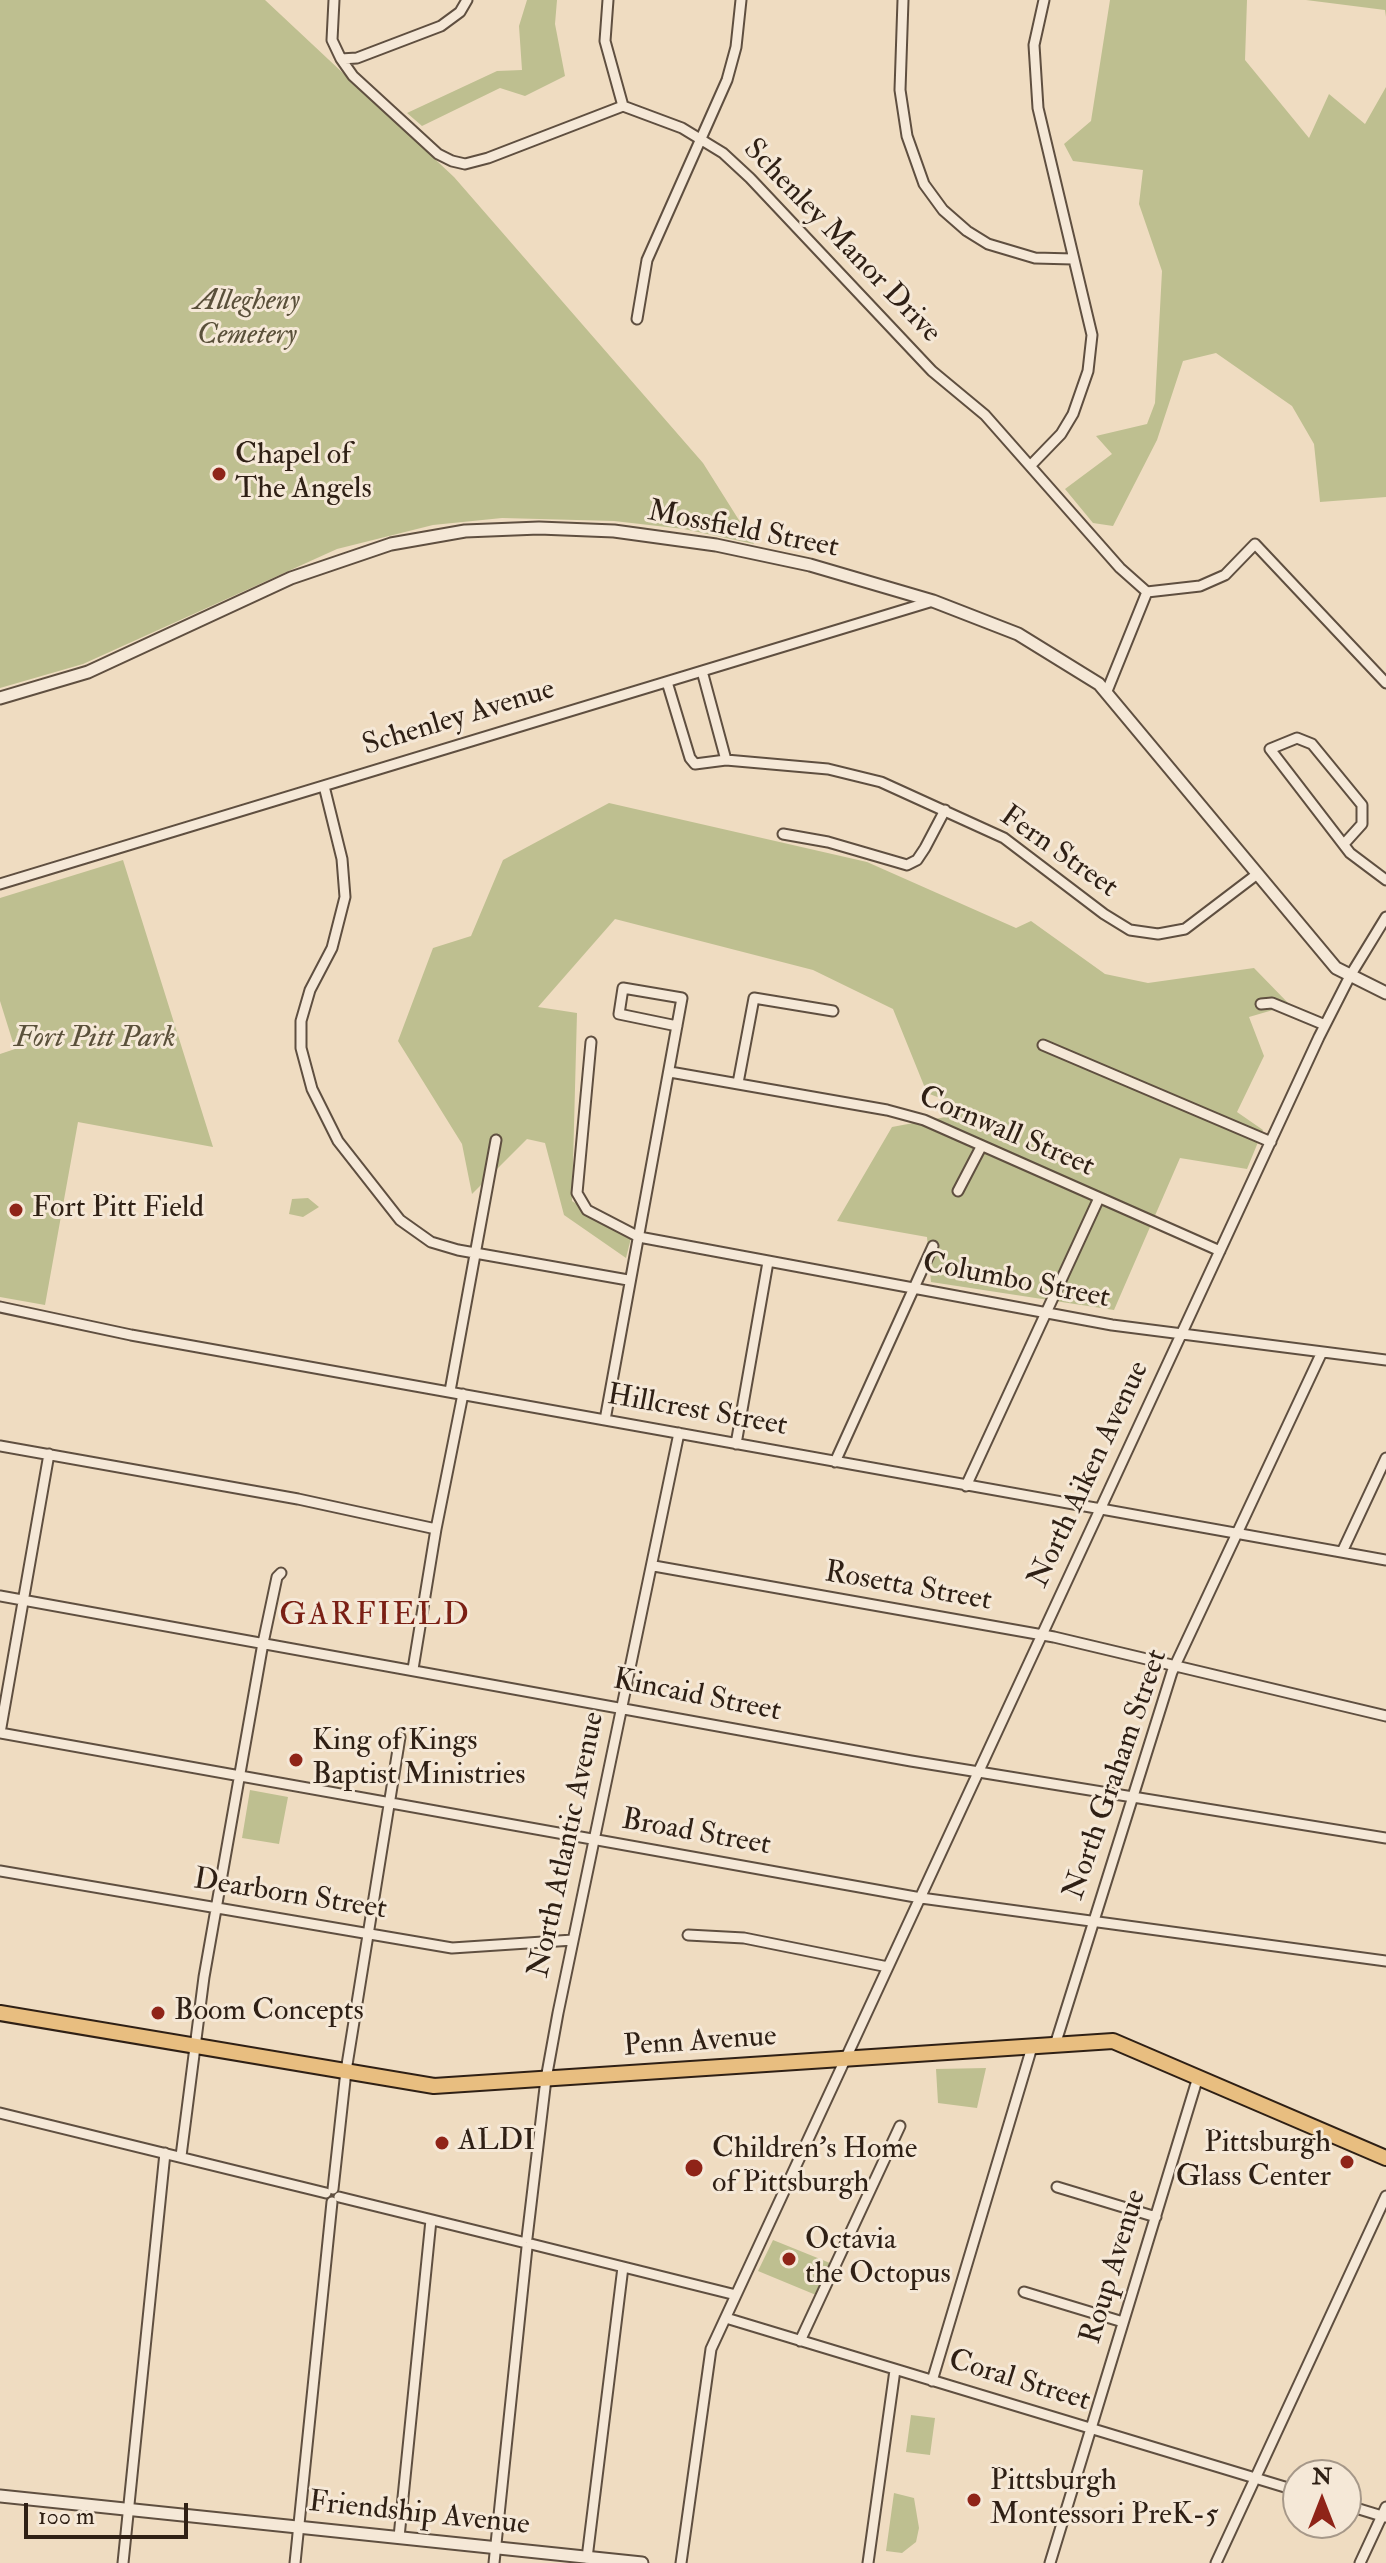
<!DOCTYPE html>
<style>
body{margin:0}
#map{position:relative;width:1386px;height:2563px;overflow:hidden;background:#efdcc1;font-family:"IM FELL Double Pica",serif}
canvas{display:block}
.north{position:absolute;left:1282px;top:2459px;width:80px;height:80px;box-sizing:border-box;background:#f5e8d7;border:2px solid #a69889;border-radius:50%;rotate:0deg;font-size:22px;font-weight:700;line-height:32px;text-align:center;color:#2f2015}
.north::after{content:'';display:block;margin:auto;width:28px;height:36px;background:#8f2418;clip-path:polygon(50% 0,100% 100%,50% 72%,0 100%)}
.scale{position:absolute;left:24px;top:2503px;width:164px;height:36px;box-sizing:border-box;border:4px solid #2f2015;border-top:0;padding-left:10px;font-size:24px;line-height:28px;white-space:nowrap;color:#2f2015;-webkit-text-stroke:6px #f5e8d7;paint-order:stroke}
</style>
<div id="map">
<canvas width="1386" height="2563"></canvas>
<div class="north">N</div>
<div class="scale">100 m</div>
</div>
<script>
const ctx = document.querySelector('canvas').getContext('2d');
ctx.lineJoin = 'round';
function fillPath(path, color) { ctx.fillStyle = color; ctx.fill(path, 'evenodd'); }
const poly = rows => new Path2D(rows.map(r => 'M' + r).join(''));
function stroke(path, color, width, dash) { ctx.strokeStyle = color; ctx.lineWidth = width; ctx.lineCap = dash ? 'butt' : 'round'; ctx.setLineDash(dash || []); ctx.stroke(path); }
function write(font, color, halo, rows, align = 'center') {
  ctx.font = font + ' "IM FELL Double Pica",serif'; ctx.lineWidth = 6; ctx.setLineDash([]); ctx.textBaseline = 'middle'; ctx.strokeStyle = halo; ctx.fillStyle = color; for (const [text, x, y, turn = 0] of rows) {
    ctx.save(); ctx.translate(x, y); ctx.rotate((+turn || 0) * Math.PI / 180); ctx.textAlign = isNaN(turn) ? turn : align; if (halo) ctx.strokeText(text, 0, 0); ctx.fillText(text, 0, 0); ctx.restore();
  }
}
fillPath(poly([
 [0,0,265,0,454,177,703,463,754,544,684,529,614,521,502,518,433,525,337,549,83,664,0,688],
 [527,0,557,0,555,24,565,76,525,96,500,88,422,126,407,113,497,71,522,70,519,26],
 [1110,0,1247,0,1245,60,1309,138,1329,94,1365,124,1386,87,1386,497,1320,502,1314,444,1292,406,1216,353,1183,361,1157,440,1113,526,1093,523,1065,489,1112,454,1096,436,1147,424,1155,403,1162,271,1139,204,1143,170,1073,161,1064,144,1091,121],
 [1306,0,1386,0,1386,17,1385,10],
 [609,803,867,862,1016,928,1031,921,1105,974,1148,983,1254,968,1290,1005,1249,1017,1264,1056,1237,1112,1263,1130,1247,1169,1180,1158,1114,1310,931,1282,927,1237,837,1221,892,1127,951,1116,945,1100,927,1093,893,1009,813,970,615,919,538,1007,577,1013,572,1201,631,1238,626,1258,564,1215,545,1143,527,1139,472,1194,462,1144,398,1041,433,948,471,936,503,860],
 [123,860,213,1147,78,1122,45,1305,0,1297,0,1054,15,1049,0,1001,0,898],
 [308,1198,319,1207,303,1217,289,1214,292,1199],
 [250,1790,288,1797,279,1844,242,1838],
 [986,2068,977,2108,938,2103,936,2069],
 [773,2240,830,2263,816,2295,758,2271],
 [911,2415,935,2418,930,2455,906,2452],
 [894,2493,914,2498,919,2528,916,2542,902,2553,886,2551]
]), '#bebf90');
const minor = poly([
 [334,0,332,40,341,59,353,76,438,154,452,161,465,164,488,158,623,106,682,128,723,153,750,178,932,371,985,415,1120,568,1147,592,1200,586,1225,575,1255,544,1386,683],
 [608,0,605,41,623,106],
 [903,0,900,90,907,136,924,184,943,210,967,231,988,244,1035,258,1073,259],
 [341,59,357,58,441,26,460,12,467,0],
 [637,319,647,260,727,80,736,47,741,0],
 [1032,464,1061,434,1073,414,1088,371,1092,335,1038,108,1034,45,1044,0],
 [667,682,690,758,695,764,726,760,702,671],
 [1107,691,1147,592],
 [726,760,828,769,881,782,1004,838,1104,914,1130,930,1158,934,1185,929,1256,875],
 [324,786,342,859,345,897,332,948,310,990,301,1021,301,1048,312,1089,338,1141,400,1220,431,1242,458,1250,628,1280],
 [783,834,828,842,907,865,917,860,925,848,945,810],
 [1344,844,1362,824,1362,805,1312,744,1297,738,1270,749,1350,853,1386,880],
 [0,884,933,601],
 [1261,1004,1272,1003,1325,1025],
 [591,1042,577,1193,587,1210,639,1237,1112,1325,1386,1360],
 [1043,1045,1271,1142],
 [670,1072,887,1110,924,1120,1220,1251],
 [738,1083,754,998,833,1011],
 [958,1191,981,1147],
 [0,1307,131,1335,1386,1560],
 [450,1391,496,1140],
 [605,1420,682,998,623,988,619,1014,677,1026],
 [736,1444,768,1262],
 [0,1446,298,1499,436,1529],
 [49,1454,0,1733,921,1898,1386,1961],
 [835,1462,933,1246],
 [966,1486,1099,1198],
 [1342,1552,1386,1458],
 [654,1566,1054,1637,1386,1716],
 [0,1596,911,1761,1386,1838],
 [413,1669,436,1529,463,1394],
 [0,1871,452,1948,573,1940],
 [688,1935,744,1938,888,1967],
 [1055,2045,1172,1672,1322,1352],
 [0,2113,326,2193],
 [181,2156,204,1977,263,1643,277,1577,281,1573],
 [1057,2187,1156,2217],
 [333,2189,346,2071,400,1737],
 [339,2197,522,2242],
 [527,2238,546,2079,558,2013,679,1433],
 [531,2244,736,2295],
 [1024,2292,1123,2322],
 [726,2318,1298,2491],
 [800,2341,900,2126],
 [932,2381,1032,2047],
 [1346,2505,1385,2517],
 [399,2537,431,2220],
 [587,2558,623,2267],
 [123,2563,165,2153],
 [295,2563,332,2202],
 [494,2563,527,2247],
 [681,2563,711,2349,1319,1037,1350,976,1386,917],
 [868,2563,895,2370],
 [1050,2563,1198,2077],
 [1216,2563,1386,2196],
 [1360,2563,1386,2507]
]);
const tertiary = poly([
 [0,698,88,672,291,578,391,544,465,531,539,528,614,531,716,545,810,565,933,601,1018,634,1099,684,1336,968,1386,993],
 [0,2496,642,2563]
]);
const primary = poly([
 [0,2013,434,2086,1113,2041,1386,2158]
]);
stroke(minor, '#5f4f40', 13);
stroke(tertiary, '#5f4f40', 15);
stroke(primary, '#2f2015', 18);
stroke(minor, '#f5e8d7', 9);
stroke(tertiary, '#f5e8d7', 11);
stroke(primary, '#e8be80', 14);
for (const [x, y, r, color] of [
 [219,474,8,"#8f2418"],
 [16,1210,8,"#8f2418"],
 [296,1760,8,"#8f2418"],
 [158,2013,8,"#8f2418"],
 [442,2143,8,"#8f2418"],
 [1347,2162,8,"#8f2418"],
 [694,2168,10,"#8f2418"],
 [789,2259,8,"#8f2418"],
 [974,2500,8,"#8f2418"]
]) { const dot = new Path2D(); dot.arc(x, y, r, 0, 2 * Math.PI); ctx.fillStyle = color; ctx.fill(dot); stroke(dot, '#f5e8d7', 3); }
write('30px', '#2f2015', '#f5e8d7', [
 ["Schenley Manor Drive",841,242,46],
 ["Mossfield Street",743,531,11],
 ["Schenley Avenue",459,719,-17],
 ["Fern Street",1058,853,35],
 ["Cornwall Street",1006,1133,23],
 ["Columbo Street",1016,1282,11],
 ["Hillcrest Street",697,1412,10],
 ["North Aiken Avenue",1090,1475,-65],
 ["Rosetta Street",908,1588,10],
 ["Kincaid Street",697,1697,11],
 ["North Graham Street",1117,1775,-71],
 ["Broad Street",696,1834,10],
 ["North Atlantic Avenue",568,1845,-78],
 ["Dearborn Street",290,1896,9],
 ["Penn Avenue",700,2043,-4],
 ["Roup Avenue",1115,2267,-73],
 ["Coral Street",1019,2382,17],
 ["Friendship Avenue",419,2515,6]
]);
write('italic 30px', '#5a503a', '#f5e8d7', [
 ["Allegheny",247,303],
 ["Cemetery",247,337],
 ["Fort Pitt Park",95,1040]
]);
write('30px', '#2f2015', '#f5e8d7', [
 ["Chapel of",235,457],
 ["The Angels",235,491],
 ["Fort Pitt Field",32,1210],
 ["King of Kings",312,1743],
 ["Baptist Ministries",312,1777],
 ["Boom Concepts",174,2013],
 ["ALDI",458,2143],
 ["Pittsburgh",1331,2145,"right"],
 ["Glass Center",1331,2179,"right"],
 ["Children's Home",712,2151],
 ["of Pittsburgh",712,2185],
 ["Octavia",805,2242],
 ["the Octopus",805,2276],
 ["Pittsburgh",990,2483],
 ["Montessori PreK-5",990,2517]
], 'left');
ctx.letterSpacing = '2px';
write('32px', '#7a1f14', '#f5e8d7', [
 ["GARFIELD",375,1617]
]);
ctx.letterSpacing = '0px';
</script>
